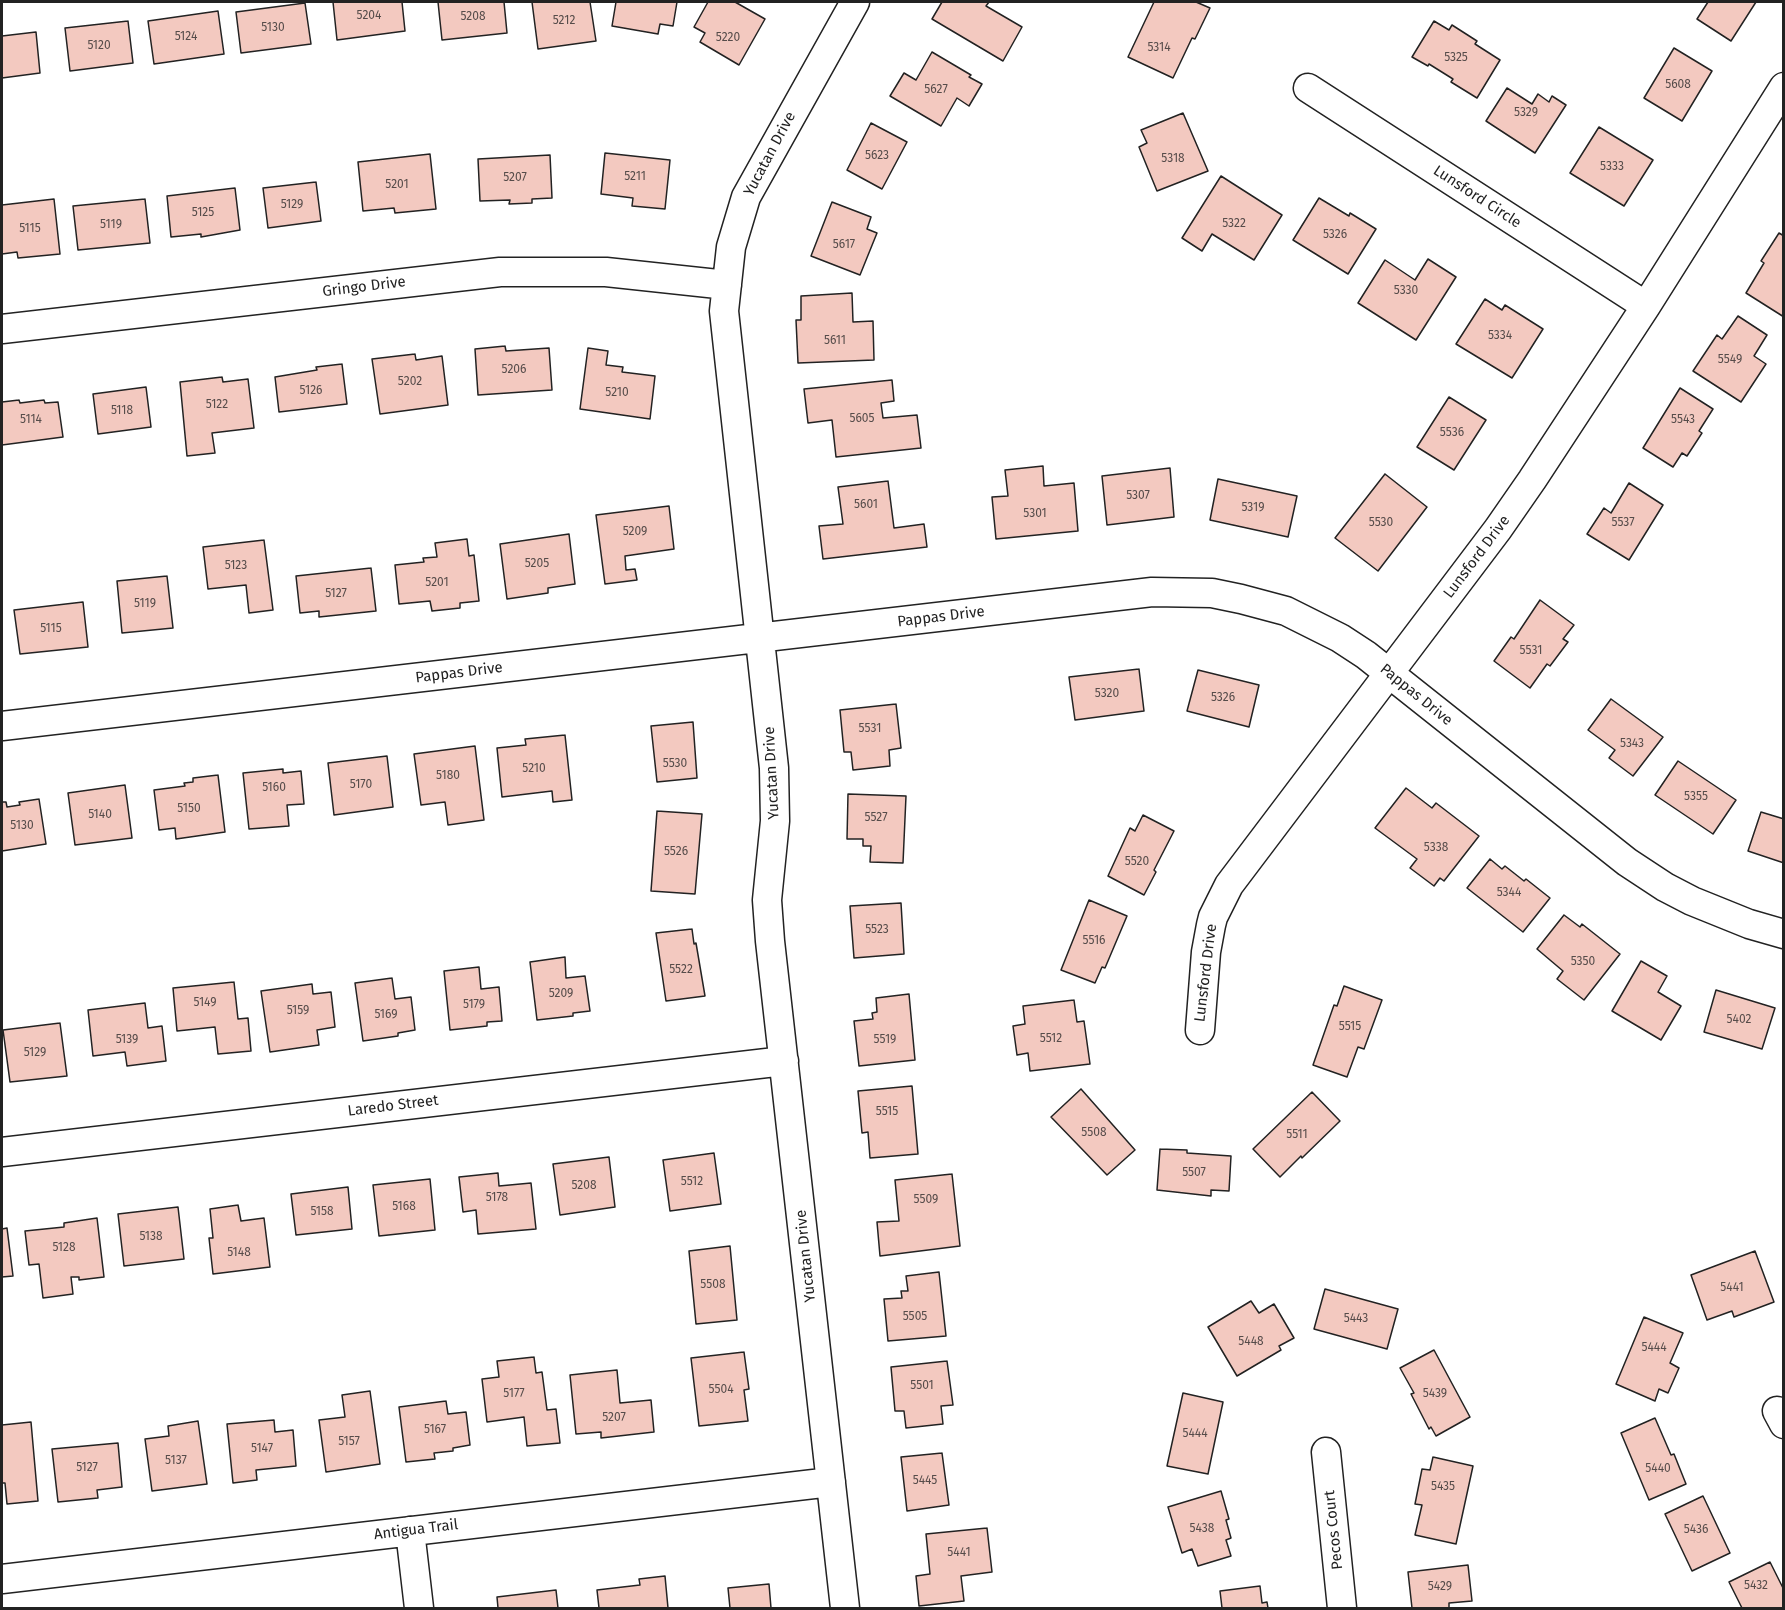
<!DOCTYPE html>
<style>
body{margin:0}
#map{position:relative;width:1785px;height:1610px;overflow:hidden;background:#fff;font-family:"Fira Sans",sans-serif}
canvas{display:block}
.frame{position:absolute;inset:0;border:3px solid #222;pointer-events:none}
</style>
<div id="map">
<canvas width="1785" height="1610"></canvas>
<div class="frame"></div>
</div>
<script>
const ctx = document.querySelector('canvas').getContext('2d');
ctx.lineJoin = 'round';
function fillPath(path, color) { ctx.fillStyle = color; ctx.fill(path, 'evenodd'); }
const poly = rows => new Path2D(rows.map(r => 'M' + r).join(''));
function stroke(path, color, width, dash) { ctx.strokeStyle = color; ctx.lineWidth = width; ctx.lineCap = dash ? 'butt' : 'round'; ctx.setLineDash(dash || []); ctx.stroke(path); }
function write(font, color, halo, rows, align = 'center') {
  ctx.font = font + ' "Fira Sans",sans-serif'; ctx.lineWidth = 4.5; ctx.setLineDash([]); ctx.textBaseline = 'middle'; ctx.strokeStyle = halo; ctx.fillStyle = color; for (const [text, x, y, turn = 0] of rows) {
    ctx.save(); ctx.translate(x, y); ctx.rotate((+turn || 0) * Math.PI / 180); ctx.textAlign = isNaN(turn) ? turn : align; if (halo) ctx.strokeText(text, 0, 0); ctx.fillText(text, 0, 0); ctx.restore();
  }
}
const building = poly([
 [333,2,402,2,405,31,337,40,333,2],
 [438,2,504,2,507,33,442,40,438,2],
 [532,2,590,2,596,41,538,49,532,2],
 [616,2,677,2,673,26,660,24,658,34,612,26,616,2],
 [708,2,735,2,765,19,739,65,700,42,705,33,694,27,708,2],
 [942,2,989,2,986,6,1022,27,1003,61,932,19,942,2],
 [1154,2,1196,2,1210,8,1195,39,1192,38,1173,78,1128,57,1154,2],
 [1708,2,1756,2,1731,41,1697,19,1708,2],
 [305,3,311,44,241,53,236,12,305,3],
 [218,11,224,54,154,64,148,21,218,11],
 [128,21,133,63,70,71,65,28,128,21],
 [1434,21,1449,30,1452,25,1477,41,1475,44,1500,60,1477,98,1451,82,1453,79,1429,64,1428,66,1412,57,1434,21],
 [36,32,40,73,2,78,2,36,36,32],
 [1674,48,1712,71,1682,121,1644,98,1674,48],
 [932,52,971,75,969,77,982,84,969,106,957,98,941,126,890,96,904,73,916,80,932,52],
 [1507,88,1532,104,1538,94,1549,102,1552,96,1566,105,1535,153,1486,121,1507,88],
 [1183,113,1208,171,1157,191,1139,147,1147,143,1141,130,1183,113],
 [871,123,907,142,882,189,847,170,871,123],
 [1599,127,1653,160,1624,206,1570,173,1599,127],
 [605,153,670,160,665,209,632,206,633,198,601,194,605,153],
 [430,154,436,209,395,213,394,208,363,211,358,162,430,154],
 [550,155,552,198,532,199,532,203,509,204,510,200,480,201,478,159,550,155],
 [1221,176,1282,215,1254,260,1212,234,1202,251,1182,238,1221,176],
 [316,182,321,221,268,228,263,188,316,182],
 [235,188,240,230,201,237,201,234,171,237,167,196,235,188],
 [1319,198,1349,216,1350,213,1376,229,1348,274,1293,240,1319,198],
 [54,199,60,254,18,258,17,252,2,254,2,205,54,199],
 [145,199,150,243,78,250,73,206,145,199],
 [832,202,871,217,867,229,877,233,860,275,811,256,832,202],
 [1779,233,1784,236,1784,317,1746,293,1764,263,1761,261,1779,233],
 [1428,259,1456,277,1416,340,1358,303,1385,260,1415,280,1428,259],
 [852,293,853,322,873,321,874,360,798,363,796,320,801,320,801,296,852,293],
 [1485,299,1502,310,1505,305,1543,329,1512,378,1456,344,1485,299],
 [1738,316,1767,335,1754,356,1766,364,1741,402,1693,371,1717,335,1722,339,1738,316],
 [505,346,506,351,549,348,552,390,478,395,475,349,505,346],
 [588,348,608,351,606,365,623,367,622,372,655,376,650,419,580,409,588,348],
 [415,354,416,360,442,356,448,405,380,414,372,359,415,354],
 [342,364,347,404,279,412,275,377,317,370,316,367,342,364],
 [222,377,223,382,248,379,254,428,212,433,215,453,187,456,180,382,222,377],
 [892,380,894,401,881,403,883,418,917,415,921,448,836,457,832,420,808,423,804,389,892,380],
 [146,387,151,427,98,434,93,394,146,387],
 [1680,388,1713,409,1699,431,1702,433,1687,456,1682,453,1673,467,1643,448,1680,388],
 [1449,397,1486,420,1454,470,1417,447,1449,397],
 [19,400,20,403,44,400,45,403,58,402,63,437,2,445,2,402,19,400],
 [1043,466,1044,486,1074,483,1078,531,996,539,992,497,1008,496,1005,470,1043,466],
 [1170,468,1174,517,1107,525,1102,476,1170,468],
 [1385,474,1427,507,1378,571,1335,538,1385,474],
 [1218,479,1297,496,1288,537,1210,520,1218,479],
 [888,481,894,528,924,524,927,547,823,559,819,526,843,524,838,487,888,481],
 [1629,483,1663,505,1629,560,1587,534,1604,508,1611,513,1629,483],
 [669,506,674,549,625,556,626,570,635,569,637,580,605,584,596,515,669,506],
 [569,534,575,584,548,588,548,593,507,599,500,544,569,534],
 [467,539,469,556,474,555,479,601,460,603,460,608,432,611,430,601,399,604,395,565,424,562,423,558,437,557,435,543,467,539],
 [264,540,273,610,249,613,246,585,208,589,203,547,264,540],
 [371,568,376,611,319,617,319,611,300,613,296,576,371,568],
 [167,576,173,628,122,633,117,581,167,576],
 [1540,600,1574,625,1563,639,1568,642,1550,666,1547,664,1530,688,1494,661,1511,637,1514,639,1540,600],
 [83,602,88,647,20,654,14,610,83,602],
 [1139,669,1144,711,1075,720,1069,677,1139,669],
 [1198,670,1259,685,1249,727,1187,711,1198,670],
 [1611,699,1663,737,1633,776,1609,758,1615,750,1588,730,1611,699],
 [896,704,901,748,889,750,890,766,853,770,851,752,844,752,840,710,896,704],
 [693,722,697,778,657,782,651,726,693,722],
 [565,735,572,800,553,802,552,791,502,797,497,748,526,745,525,739,565,735],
 [475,746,484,820,448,825,445,802,421,805,414,754,475,746],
 [387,756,393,807,334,815,328,763,387,756],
 [1678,761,1736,800,1713,834,1655,795,1678,761],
 [283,769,283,773,301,771,304,804,287,805,289,826,249,829,243,773,283,769],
 [218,775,225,832,176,839,175,828,159,830,154,790,185,786,184,783,193,782,193,778,218,775],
 [125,785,132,838,75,845,68,793,125,785],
 [1406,788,1432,808,1436,803,1479,836,1444,881,1440,878,1434,886,1410,868,1417,859,1375,828,1406,788],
 [848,794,906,796,903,863,870,862,871,846,863,846,863,839,847,839,848,794],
 [39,799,46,844,2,851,2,802,6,802,7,807,20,805,19,802,39,799],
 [657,811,702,814,695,894,651,891,657,811],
 [1761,812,1784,819,1784,863,1748,851,1761,812],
 [1143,815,1174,831,1154,870,1156,872,1144,895,1108,876,1130,828,1135,831,1143,815],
 [1490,859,1502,869,1505,866,1524,881,1526,879,1550,898,1523,932,1467,888,1490,859],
 [1089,900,1127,916,1105,968,1102,967,1095,983,1061,970,1089,900],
 [901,903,904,954,854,958,850,906,901,903],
 [1564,915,1580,927,1582,924,1620,954,1584,1000,1557,979,1563,971,1537,949,1564,915],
 [692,929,694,944,696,943,705,996,666,1001,656,933,692,929],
 [565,957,566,978,585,976,590,1011,573,1013,573,1016,537,1020,530,962,565,957],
 [1641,961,1667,976,1658,992,1681,1006,1661,1040,1612,1011,1641,961],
 [479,967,481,989,499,987,502,1021,487,1022,487,1026,450,1030,444,971,479,967],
 [392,978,395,999,411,997,415,1030,398,1033,398,1036,363,1041,355,983,392,978],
 [234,982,238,1019,248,1018,251,1051,218,1054,215,1027,177,1031,173,988,234,982],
 [312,984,313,994,331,992,335,1027,317,1030,319,1045,270,1052,261,991,312,984],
 [1344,986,1382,1000,1364,1049,1358,1047,1347,1077,1313,1065,1334,1005,1337,1006,1344,986],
 [1716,990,1775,1008,1762,1049,1704,1032,1716,990],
 [909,994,915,1060,859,1066,854,1021,873,1019,872,1013,877,1012,876,998,909,994],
 [1074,1000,1077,1022,1084,1021,1090,1064,1030,1071,1028,1053,1017,1055,1013,1026,1025,1024,1023,1006,1074,1000],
 [145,1003,148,1028,162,1026,166,1061,127,1066,125,1052,93,1056,88,1010,145,1003],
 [60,1023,67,1076,10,1082,3,1030,60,1023],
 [912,1086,918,1154,870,1158,868,1132,862,1133,858,1091,912,1086],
 [1081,1089,1135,1150,1107,1175,1051,1117,1081,1089],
 [1312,1092,1340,1121,1302,1158,1301,1156,1280,1177,1253,1149,1312,1092],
 [1160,1149,1187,1150,1187,1153,1231,1156,1229,1191,1211,1190,1211,1196,1157,1190,1160,1149],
 [714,1153,721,1204,670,1211,663,1160,714,1153],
 [609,1157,615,1207,560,1215,553,1164,609,1157],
 [498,1173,499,1186,531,1183,536,1229,478,1234,476,1210,463,1212,459,1177,498,1173],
 [952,1174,960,1246,880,1256,877,1222,899,1221,895,1180,952,1174],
 [430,1179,435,1230,379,1236,373,1185,430,1179],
 [348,1187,352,1229,296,1235,291,1194,348,1187],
 [238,1205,241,1221,264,1218,270,1267,213,1274,209,1238,213,1238,210,1209,238,1205],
 [178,1207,184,1259,124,1266,118,1214,178,1207],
 [97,1218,104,1277,79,1280,79,1277,71,1277,73,1294,43,1298,39,1264,29,1265,25,1231,64,1227,64,1223,97,1218],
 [7,1228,13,1276,2,1277,2,1229,7,1228],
 [730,1246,737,1320,696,1324,689,1251,730,1246],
 [1755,1251,1774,1302,1734,1317,1732,1311,1707,1320,1691,1275,1755,1251],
 [939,1272,946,1336,888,1341,884,1299,902,1298,901,1291,908,1291,906,1276,939,1272],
 [1325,1289,1398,1309,1387,1349,1314,1329,1325,1289],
 [1251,1301,1259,1313,1274,1304,1294,1338,1279,1346,1281,1350,1237,1376,1208,1327,1251,1301],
 [1644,1317,1683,1333,1670,1363,1679,1368,1668,1393,1659,1389,1655,1401,1616,1384,1644,1317],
 [1434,1350,1470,1417,1436,1436,1431,1427,1429,1429,1411,1394,1414,1393,1400,1368,1434,1350],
 [744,1352,749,1389,744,1390,748,1421,699,1426,691,1358,744,1352],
 [534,1357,536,1373,542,1372,547,1410,556,1409,560,1443,527,1446,524,1417,487,1422,482,1379,499,1377,497,1361,534,1357],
 [947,1361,953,1405,941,1406,943,1424,906,1428,904,1411,895,1411,891,1367,947,1361],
 [617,1370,620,1403,651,1400,654,1432,601,1438,601,1432,576,1434,570,1375,617,1370],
 [370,1391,380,1464,326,1472,319,1420,345,1417,342,1395,370,1391],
 [1183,1393,1223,1402,1208,1474,1167,1466,1183,1393],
 [446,1401,448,1414,466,1412,470,1445,453,1448,453,1451,434,1453,435,1459,406,1462,399,1407,446,1401],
 [1655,1418,1671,1455,1674,1454,1686,1484,1649,1500,1621,1433,1655,1418],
 [274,1420,275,1432,293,1430,296,1466,256,1470,257,1480,233,1483,227,1424,274,1420],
 [198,1421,207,1484,152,1491,145,1439,169,1436,168,1426,198,1421],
 [31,1422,38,1501,7,1504,5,1483,2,1483,2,1425,31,1422],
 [118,1443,122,1487,97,1490,98,1498,58,1502,52,1449,118,1443],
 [942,1453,949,1505,907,1511,901,1457,942,1453],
 [1433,1457,1473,1466,1456,1544,1415,1535,1422,1505,1415,1504,1422,1469,1430,1470,1433,1457],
 [1221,1491,1229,1519,1226,1520,1231,1538,1226,1540,1231,1556,1198,1566,1192,1549,1182,1553,1168,1507,1221,1491],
 [1703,1496,1730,1553,1692,1571,1665,1514,1703,1496],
 [987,1528,992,1572,961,1576,964,1601,919,1606,916,1576,930,1574,926,1534,987,1528],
 [1770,1562,1784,1590,1784,1608,1742,1608,1729,1582,1770,1562],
 [1468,1565,1472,1601,1449,1603,1449,1608,1412,1608,1408,1572,1468,1565],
 [665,1576,668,1608,599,1608,597,1590,640,1585,639,1579,665,1576],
 [769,1584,771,1608,730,1608,728,1588,769,1584],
 [1260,1586,1262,1603,1267,1602,1268,1608,1218,1608,1222,1608,1220,1591,1260,1586],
 [556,1590,558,1608,498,1608,497,1597,556,1590]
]);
fillPath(building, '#f3c9c0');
stroke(building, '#222', 1.5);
const minor = poly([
 [1308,88,1646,306],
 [2,329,500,272,606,272,727,285],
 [2,726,1152,592,1212,593,1241,599,1286,611,1340,638,1366,655,1627,862,1665,887,1692,901,1749,924,1784,934],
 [1200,1030,1206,952,1211,925,1213,917,1229,885,1498,529,1532,480,1646,306,1784,87],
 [2,1152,784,1061],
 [1777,1411,1784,1424],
 [1326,1452,1342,1608],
 [410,1531,419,1608],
 [2,1579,831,1482],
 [845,1608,770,941,767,900,775,821,774,768,724,311,731,247,746,197,855,2]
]);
stroke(minor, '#222', 31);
stroke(minor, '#fff', 28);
write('12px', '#564c4a', null, [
 ["5204",369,16],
 ["5208",473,17],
 ["5212",564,21],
 ["5130",273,28],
 ["5124",186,37],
 ["5220",728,38],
 ["5120",99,46],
 ["5314",1159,48],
 ["5325",1456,58],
 ["5608",1678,85],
 ["5627",936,90],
 ["5329",1526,113],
 ["5623",877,156],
 ["5318",1173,159],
 ["5333",1612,167],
 ["5211",635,177],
 ["5207",515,178],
 ["5201",397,185],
 ["5129",292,205],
 ["5125",203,213],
 ["5322",1234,224],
 ["5119",111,225],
 ["5115",30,229],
 ["5326",1335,235],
 ["5617",844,245],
 ["5330",1406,291],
 ["5334",1500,336],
 ["5611",835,341],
 ["5549",1730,360],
 ["5206",514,370],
 ["5202",410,382],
 ["5126",311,391],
 ["5210",617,393],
 ["5122",217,405],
 ["5118",122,411],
 ["5605",862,419],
 ["5114",31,420],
 ["5543",1683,420],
 ["5536",1452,433],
 ["5307",1138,496],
 ["5601",866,505],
 ["5319",1253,508],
 ["5301",1035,514],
 ["5530",1381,523],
 ["5537",1623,523],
 ["5209",635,532],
 ["5205",537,564],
 ["5123",236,566],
 ["5201",437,583],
 ["5127",336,594],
 ["5119",145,604],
 ["5115",51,629],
 ["5531",1531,651],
 ["5320",1107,694],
 ["5326",1223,698],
 ["5531",870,729],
 ["5343",1632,744],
 ["5530",675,764],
 ["5210",534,769],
 ["5180",448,776],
 ["5170",361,785],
 ["5160",274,788],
 ["5355",1696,797],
 ["5150",189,809],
 ["5140",100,815],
 ["5527",876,818],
 ["5130",22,826],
 ["5338",1436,848],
 ["5526",676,852],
 ["5520",1137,862],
 ["5344",1509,893],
 ["5523",877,930],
 ["5516",1094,941],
 ["5350",1583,962],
 ["5522",681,970],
 ["5209",561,994],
 ["5149",205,1003],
 ["5179",474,1005],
 ["5159",298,1011],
 ["5169",386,1015],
 ["5402",1739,1020],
 ["5515",1350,1027],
 ["5512",1051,1039],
 ["5139",127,1040],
 ["5519",885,1040],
 ["5129",35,1053],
 ["5515",887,1112],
 ["5508",1094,1133],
 ["5511",1297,1135],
 ["5507",1194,1173],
 ["5512",692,1182],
 ["5208",584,1186],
 ["5178",497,1198],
 ["5509",926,1200],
 ["5168",404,1207],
 ["5158",322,1212],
 ["5138",151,1237],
 ["5128",64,1248],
 ["5148",239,1253],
 ["5508",713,1285],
 ["5441",1732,1288],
 ["5505",915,1317],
 ["5443",1356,1319],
 ["5448",1251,1342],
 ["5444",1654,1348],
 ["5501",922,1386],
 ["5504",721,1390],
 ["5177",514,1394],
 ["5439",1435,1394],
 ["5207",614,1418],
 ["5167",435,1430],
 ["5444",1195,1434],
 ["5157",349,1442],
 ["5147",262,1449],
 ["5137",176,1461],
 ["5127",87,1468],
 ["5440",1658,1469],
 ["5445",925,1481],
 ["5435",1443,1487],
 ["5438",1202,1529],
 ["5436",1696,1530],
 ["5441",959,1553],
 ["5432",1756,1586],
 ["5429",1440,1587]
]);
write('15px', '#222', '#fff', [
 ["Yucatan Drive",770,154,-62],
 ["Lunsford Circle",1477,197,33],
 ["Gringo Drive",364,287,-7],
 ["Lunsford Drive",1477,557,-53],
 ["Pappas Drive",941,617,-7],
 ["Pappas Drive",459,673,-7],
 ["Pappas Drive",1416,695,39],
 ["Yucatan Drive",772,773,-93],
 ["Lunsford Drive",1206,973,-83],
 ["Laredo Street",393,1106,-7],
 ["Yucatan Drive",806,1256,-96],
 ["Antigua Trail",416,1530,-7],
 ["Pecos Court",1334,1530,-96]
]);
</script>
